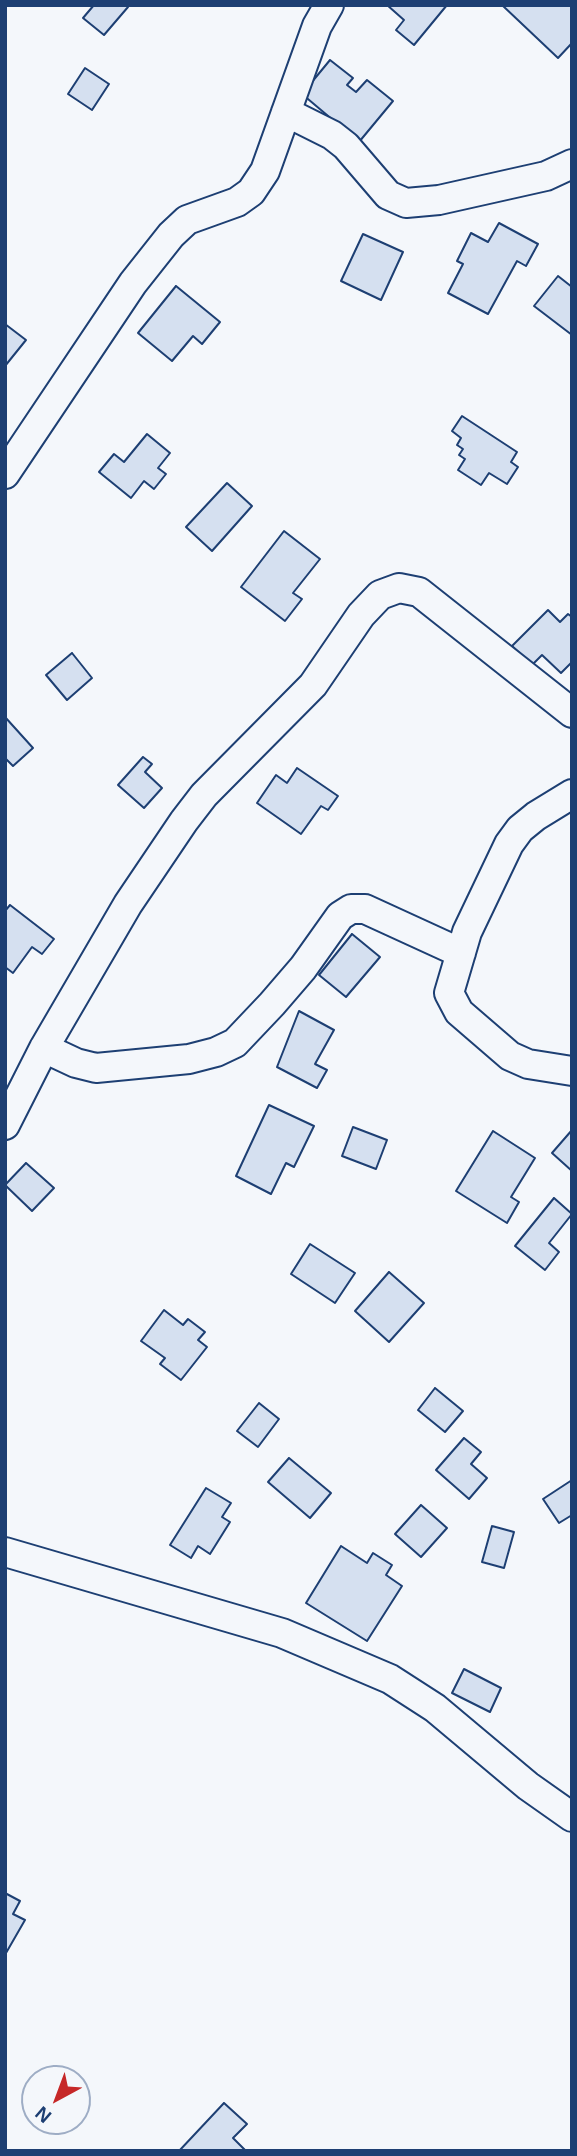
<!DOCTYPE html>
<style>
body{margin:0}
#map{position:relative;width:577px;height:2156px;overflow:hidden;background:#f4f7fb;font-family:Arial,sans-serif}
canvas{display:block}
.frame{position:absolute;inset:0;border:7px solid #1d3f73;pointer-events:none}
.north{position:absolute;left:21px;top:2065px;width:70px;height:70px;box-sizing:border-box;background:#f4f7fb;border:2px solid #9eadc5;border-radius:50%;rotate:221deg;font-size:19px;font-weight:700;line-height:28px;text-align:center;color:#1d3f73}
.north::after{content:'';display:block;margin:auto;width:24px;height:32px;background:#c62828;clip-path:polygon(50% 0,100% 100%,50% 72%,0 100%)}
</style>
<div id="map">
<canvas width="577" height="2156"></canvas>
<div class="frame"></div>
<div class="north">N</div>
</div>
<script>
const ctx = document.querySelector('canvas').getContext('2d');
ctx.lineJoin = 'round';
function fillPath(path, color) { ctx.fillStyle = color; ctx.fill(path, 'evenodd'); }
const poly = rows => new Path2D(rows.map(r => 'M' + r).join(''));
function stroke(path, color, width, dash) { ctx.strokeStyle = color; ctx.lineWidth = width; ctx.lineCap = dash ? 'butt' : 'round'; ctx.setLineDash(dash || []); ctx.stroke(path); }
const building = poly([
 [94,5,126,5,128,7,104,35,83,18,94,5],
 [387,5,447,5,414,45,396,30,404,20,387,5],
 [502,5,572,5,572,43,558,58,502,5],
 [330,60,353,78,347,85,356,92,367,80,393,101,359,142,302,94,330,60],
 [85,68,109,84,92,110,68,94,85,68],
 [499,223,538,244,526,266,517,261,488,314,448,293,463,264,457,261,471,233,488,242,499,223],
 [363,234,403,252,381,300,341,281,363,234],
 [558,276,572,287,572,335,534,306,558,276],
 [176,286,220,322,202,344,193,336,172,361,138,333,176,286],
 [5,324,26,340,5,366,5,324],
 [462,416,517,452,511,462,518,467,507,484,489,473,481,485,458,470,465,459,459,455,463,449,457,445,461,438,452,431,462,416],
 [147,434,170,453,158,468,166,474,154,489,144,481,131,498,99,472,114,454,124,462,147,434],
 [227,483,252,506,212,551,186,527,227,483],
 [284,531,320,559,293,593,302,599,285,621,241,587,284,531],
 [548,610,560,622,568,614,572,617,572,662,561,673,542,655,532,665,512,646,548,610],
 [72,653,92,678,67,700,46,675,72,653],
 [5,717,33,748,13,766,5,758,5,717],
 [143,757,152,764,145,772,162,788,144,808,118,785,143,757],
 [297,768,338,796,328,810,321,806,301,834,257,803,276,775,287,783,297,768],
 [10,905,54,939,42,954,32,947,13,973,5,967,5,911,10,905],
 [352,934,380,957,346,997,319,975,352,934],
 [299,1011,334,1030,315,1064,327,1070,317,1088,277,1067,299,1011],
 [269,1105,314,1126,294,1167,286,1163,271,1194,236,1176,269,1105],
 [353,1127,387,1140,376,1169,342,1156,353,1127],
 [572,1130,572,1171,552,1153,572,1130],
 [493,1131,535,1158,511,1197,519,1202,507,1223,456,1191,493,1131],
 [26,1163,54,1188,32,1211,5,1185,26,1163],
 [554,1198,572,1214,549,1243,559,1252,545,1270,515,1246,554,1198],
 [310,1244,355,1273,335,1303,291,1274,310,1244],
 [389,1272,424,1303,389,1342,355,1311,389,1272],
 [164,1310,183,1325,188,1319,205,1332,198,1340,207,1347,181,1380,160,1364,165,1358,141,1341,164,1310],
 [435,1388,463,1411,445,1432,418,1410,435,1388],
 [259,1403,279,1419,258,1447,237,1431,259,1403],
 [464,1438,481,1452,471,1464,487,1478,469,1499,436,1470,464,1438],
 [289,1458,331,1493,310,1518,268,1482,289,1458],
 [572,1480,572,1515,559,1523,543,1499,572,1480],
 [206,1488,231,1503,222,1517,230,1522,210,1554,198,1546,191,1558,170,1545,206,1488],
 [421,1505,447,1528,421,1557,395,1534,421,1505],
 [492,1526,514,1532,504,1568,482,1562,492,1526],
 [341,1546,367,1563,373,1553,392,1565,386,1575,402,1586,367,1641,306,1603,341,1546],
 [464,1669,501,1688,490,1712,452,1693,464,1669],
 [5,1893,20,1901,13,1914,25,1920,6,1953,5,1893],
 [224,2103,247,2124,233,2138,246,2151,179,2151,224,2103]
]);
fillPath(building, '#d5e0f0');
stroke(building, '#1d3f73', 2);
const minor = poly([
 [286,112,332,135,346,146,388,195,406,203,439,200,546,176,572,164],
 [5,474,133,283,171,235,187,220,237,202,251,192,265,171,317,26,329,5],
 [572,794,536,816,520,829,509,844,467,932,449,993,459,1012,510,1056,528,1064,572,1071],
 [44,1048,76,1063,96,1068,189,1059,216,1052,235,1043,272,1004,303,968,340,916,351,909,365,909,461,953],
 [5,1125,44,1048,128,904,184,821,204,795,313,685,361,615,380,595,399,588,419,592,572,713],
 [5,1552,282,1633,390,1679,435,1708,528,1786,572,1817]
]);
stroke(minor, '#1d3f73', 32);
stroke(minor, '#f4f7fb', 28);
</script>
